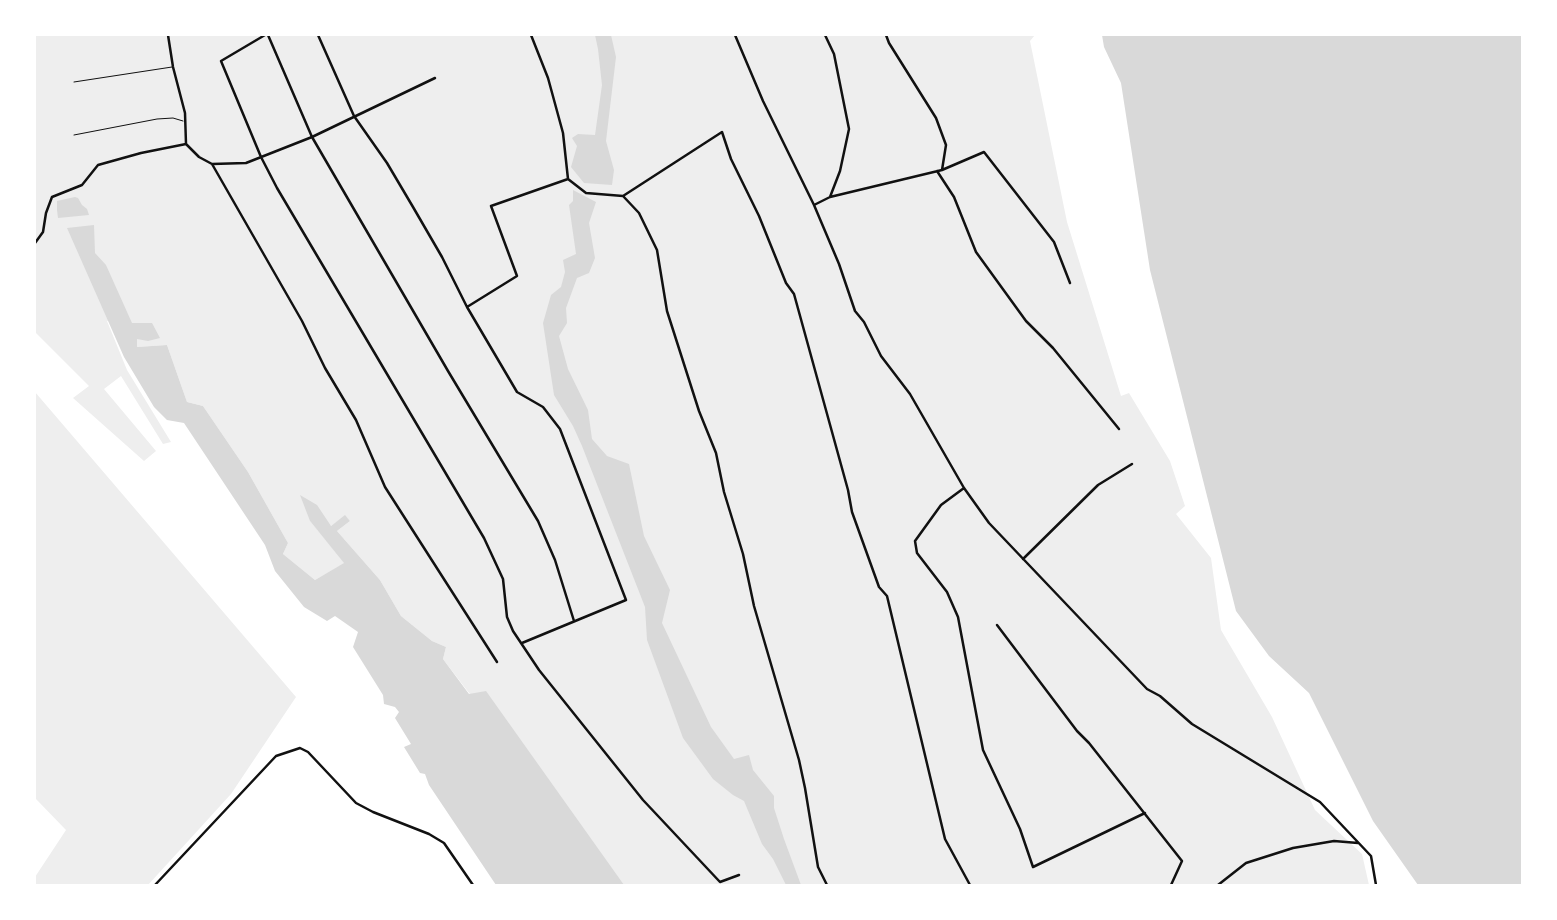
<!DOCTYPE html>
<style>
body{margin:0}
#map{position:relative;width:1557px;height:920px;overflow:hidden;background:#fff;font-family:Manrope,sans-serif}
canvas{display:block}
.frame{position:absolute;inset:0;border:36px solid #fff;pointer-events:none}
</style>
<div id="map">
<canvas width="1557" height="920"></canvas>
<div class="frame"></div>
</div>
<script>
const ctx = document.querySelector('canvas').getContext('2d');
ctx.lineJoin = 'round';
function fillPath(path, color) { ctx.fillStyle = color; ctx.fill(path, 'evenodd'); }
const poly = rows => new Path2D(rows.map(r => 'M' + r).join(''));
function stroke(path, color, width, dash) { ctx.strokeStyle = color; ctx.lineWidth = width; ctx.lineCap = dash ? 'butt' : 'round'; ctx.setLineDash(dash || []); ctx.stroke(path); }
fillPath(poly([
 [35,35,1035,35,1030,41,1067,222,1121,396,1129,393,1170,461,1185,506,1176,514,1211,558,1221,630,1272,717,1315,810,1362,854,1369,885,616,885,443,659,446,647,432,641,401,616,380,580,337,531,350,521,345,516,331,526,310,521,345,563,315,580,283,554,288,543,248,472,203,406,187,402,167,345,137,347,137,339,132,324,107,321,127,370,171,442,163,444,121,376,104,389,156,451,144,461,73,398,89,386,35,332],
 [35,392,296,697,231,794,148,885,35,885,35,877,66,830,35,798]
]), '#eee');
fillPath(poly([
 [595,35,611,35,616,57,606,141,614,170,612,185,584,183,571,167,577,146,572,138,578,134,595,135,602,85,598,49],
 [1102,35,1522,35,1522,885,1418,885,1373,821,1309,693,1269,656,1236,611,1150,270,1121,83,1104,47],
 [573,190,596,202,589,223,595,258,589,273,577,278,566,308,567,323,559,336,568,369,588,410,592,439,607,456,629,464,644,536,670,590,662,623,711,727,734,759,749,755,753,770,774,796,774,808,784,839,801,885,786,885,773,859,762,844,744,801,733,795,713,779,683,738,647,640,645,607,582,446,573,426,554,395,543,323,551,295,561,287,565,272,563,260,576,254,569,205,573,201],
 [75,197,78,198,82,205,87,209,89,215,58,218,57,210,57,201],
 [94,225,95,253,106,265,132,323,152,323,160,338,148,341,137,339,137,347,167,345,187,402,203,406,248,472,288,543,283,554,315,580,344,563,310,521,300,495,317,505,331,526,345,515,350,521,337,531,380,580,401,616,432,641,446,647,443,659,469,694,486,691,624,885,496,885,429,785,425,774,420,773,404,747,411,744,395,718,399,712,395,707,384,704,383,695,353,647,358,632,335,616,327,621,304,607,275,571,265,545,184,423,167,420,154,407,124,357,67,228]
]), '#d9d9d9');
stroke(poly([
 [74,82,172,67],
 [74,135,157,119,173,118,183,121]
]), '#111', 1);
stroke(poly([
 [168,35,173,67,185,113,186,144],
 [265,35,221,61,261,157,277,188,484,538,503,579,507,617,513,631,539,670,643,800,720,882,739,875],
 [268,35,312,137,448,371,538,521,555,560,574,621],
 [318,35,354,116,387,163,413,207,442,257,467,307,517,392,543,407,560,429,626,600,522,643],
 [531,35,548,78,563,133,568,179,586,193,623,196,722,132,731,159,759,216,786,283,794,294,848,490,852,512,879,587,887,596,945,839,970,885],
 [735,35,763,101,814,205,839,264,855,311,864,322,881,356,910,394,964,488,989,523,1147,689,1160,696,1192,724,1320,802,1371,856,1376,885],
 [825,35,834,54,849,129,840,171,830,197],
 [886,35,889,43,936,118,946,145,942,170],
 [186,144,199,157,212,164,246,163,312,137,435,78],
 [212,164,302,321,325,368,356,420,385,487,497,662],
 [937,171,954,197,976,252,1026,321,1053,348,1119,429],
 [623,196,639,213,657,250,667,311,699,411,716,453,724,492,743,554,754,606,799,760,805,788,818,867,827,885],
 [814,205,830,197,942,170,984,152,1054,242,1070,283],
 [35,243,43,232,46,213,52,197,82,185,98,165,141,153,186,144],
 [467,307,517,276,491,206,568,179],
 [964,488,941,505,915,541,917,553,947,592,958,617,983,750,1020,829,1033,867,1145,813],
 [1023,559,1098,485,1132,464],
 [997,625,1077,731,1089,743,1182,861,1171,885],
 [155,885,276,756,300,748,308,752,356,803,373,812,429,834,444,843,473,885],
 [1218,885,1246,863,1293,848,1334,841,1358,843]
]), '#111', 2.5);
</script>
